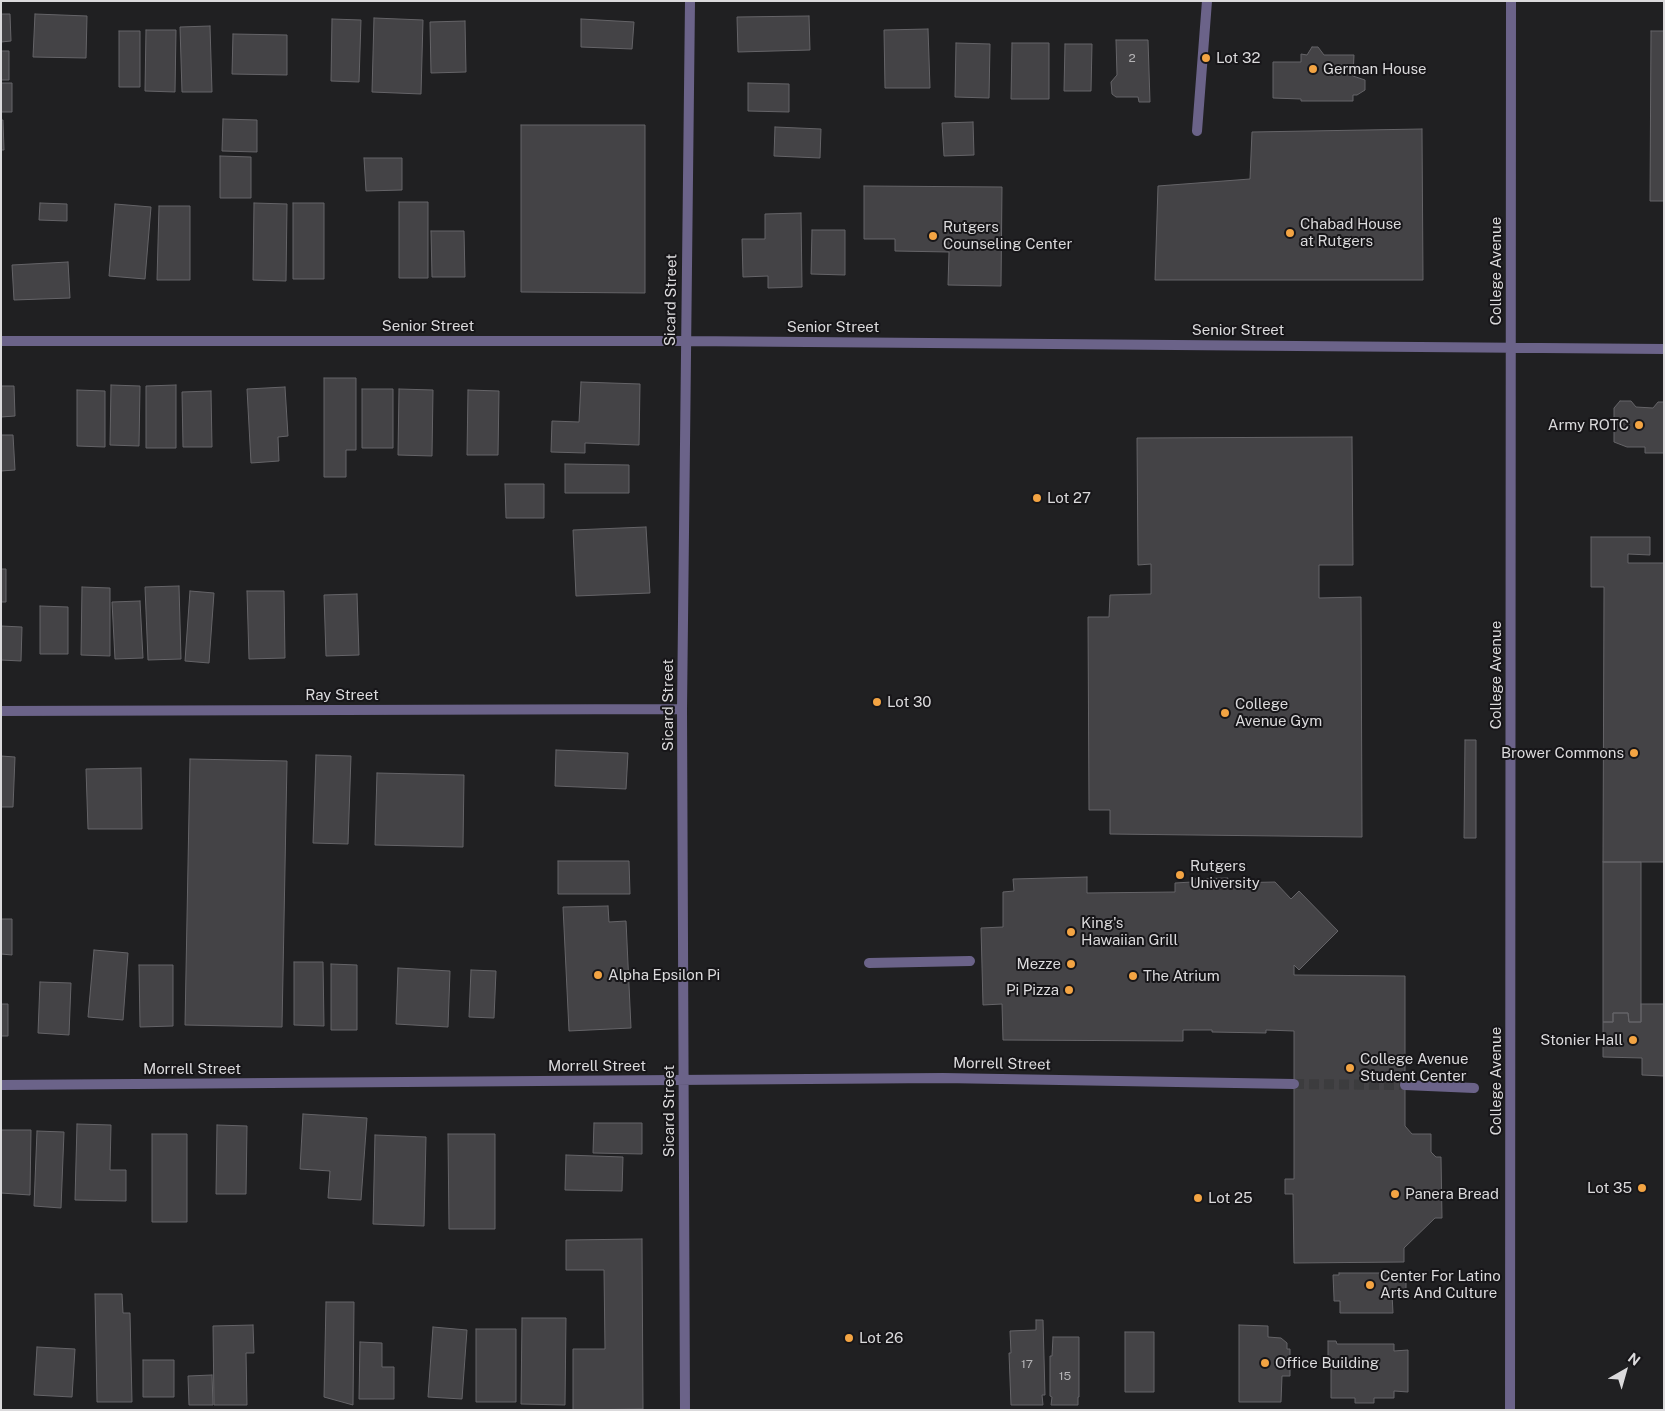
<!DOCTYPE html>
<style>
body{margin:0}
#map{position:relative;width:1665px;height:1411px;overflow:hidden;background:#202022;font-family:"Public Sans",sans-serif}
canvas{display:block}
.frame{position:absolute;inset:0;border:2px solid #dbdadc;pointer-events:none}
.north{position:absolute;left:1600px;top:1346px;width:50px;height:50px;-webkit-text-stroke:4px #171619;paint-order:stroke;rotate:38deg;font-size:14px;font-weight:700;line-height:20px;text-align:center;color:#dbdadc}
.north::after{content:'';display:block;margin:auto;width:18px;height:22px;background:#dbdadc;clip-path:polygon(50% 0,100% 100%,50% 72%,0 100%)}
</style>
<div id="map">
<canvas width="1665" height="1411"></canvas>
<div class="frame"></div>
<div class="north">N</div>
</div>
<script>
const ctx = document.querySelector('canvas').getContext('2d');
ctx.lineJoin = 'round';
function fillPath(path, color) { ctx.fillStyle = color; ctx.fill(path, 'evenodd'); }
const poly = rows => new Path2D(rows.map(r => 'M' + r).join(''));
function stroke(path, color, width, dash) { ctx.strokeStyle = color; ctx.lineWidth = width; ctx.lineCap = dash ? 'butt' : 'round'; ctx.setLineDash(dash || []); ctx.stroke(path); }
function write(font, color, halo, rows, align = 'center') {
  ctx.font = font + ' "Public Sans",sans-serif'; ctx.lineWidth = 4; ctx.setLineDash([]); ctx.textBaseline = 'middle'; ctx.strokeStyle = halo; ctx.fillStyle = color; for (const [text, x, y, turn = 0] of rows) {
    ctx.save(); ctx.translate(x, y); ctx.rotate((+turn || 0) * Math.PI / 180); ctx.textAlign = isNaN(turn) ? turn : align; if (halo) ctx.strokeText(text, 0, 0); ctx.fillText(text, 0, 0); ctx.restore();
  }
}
const building = poly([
 [1,14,10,14,11,41,1,42,1,14],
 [35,14,87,16,86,58,33,57,35,14],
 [809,16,810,50,738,52,737,17,809,16],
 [374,18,423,20,421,94,372,92,374,18],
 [332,19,361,20,359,82,331,81,332,19],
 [581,19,634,22,632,49,581,47,581,19],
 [465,21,466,72,431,73,430,22,465,21],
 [210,26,212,92,182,92,180,27,210,26],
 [928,29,930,88,885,88,884,30,928,29],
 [146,30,176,30,175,92,145,91,146,30],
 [119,31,140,31,140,87,119,87,119,31],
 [1651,31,1664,31,1664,201,1650,201,1651,31],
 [233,34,287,35,287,75,232,74,233,34],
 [1116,40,1148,40,1150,102,1139,102,1138,97,1116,97,1112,94,1111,82,1117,75,1116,40],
 [956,43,990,44,989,98,955,97,956,43],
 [1012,43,1049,43,1049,99,1011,99,1012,43],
 [1065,44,1092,44,1091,91,1064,91,1065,44],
 [1312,47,1318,47,1324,55,1354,55,1353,76,1365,80,1365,90,1357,95,1353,95,1353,101,1301,101,1301,99,1273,98,1273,62,1301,62,1301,54,1307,55,1312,47],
 [1,51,9,51,9,80,1,80,1,51],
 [1,83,12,83,12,112,1,112,1,83],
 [748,83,789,84,789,112,748,111,748,83],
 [223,119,257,120,257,152,222,151,223,119],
 [1,120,3,120,4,150,1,150,1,120],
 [973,122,974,155,944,156,942,123,973,122],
 [521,125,645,125,645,293,521,292,521,125],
 [775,127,821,129,820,158,774,156,775,127],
 [1422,129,1423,280,1155,280,1158,186,1250,179,1252,132,1422,129],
 [220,156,251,157,251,198,220,198,220,156],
 [364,158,402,158,402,190,366,191,364,158],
 [864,186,1002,187,1001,286,948,285,949,252,895,251,895,239,864,239,864,186],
 [399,202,428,202,428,278,399,278,399,202],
 [40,203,67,204,67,221,39,220,40,203],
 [254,203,287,204,286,281,253,280,254,203],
 [293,203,324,203,324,279,293,279,293,203],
 [115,204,151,207,145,279,109,276,115,204],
 [159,206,190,206,190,280,157,280,159,206],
 [801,213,802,287,768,288,768,276,743,277,742,239,765,239,765,214,801,213],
 [812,230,845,230,845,275,811,274,812,230],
 [431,231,464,231,465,277,432,277,431,231],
 [68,262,70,298,14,300,12,265,68,262],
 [324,378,356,378,356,450,346,450,346,477,324,477,324,378],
 [581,382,640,384,639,445,585,443,585,453,551,452,552,421,579,422,581,382],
 [111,385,140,386,139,446,110,445,111,385],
 [176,385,176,448,146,448,146,386,176,385],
 [1,386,14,386,15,416,1,417,1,386],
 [285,387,288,436,278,437,279,461,251,463,247,389,285,387],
 [362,389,393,389,393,448,362,448,362,389],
 [399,389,433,390,432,456,398,455,399,389],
 [77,390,105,391,105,447,77,446,77,390],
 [468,390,499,391,498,455,467,455,468,390],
 [211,391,212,447,183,447,182,392,211,391],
 [1620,401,1631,401,1636,407,1653,408,1658,402,1664,402,1664,453,1645,453,1645,447,1627,447,1614,442,1614,408,1620,401],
 [1,435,13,435,15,470,1,471,1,435],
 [1352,437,1353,565,1319,565,1319,598,1361,597,1362,837,1110,834,1110,810,1089,810,1088,617,1109,617,1110,595,1151,594,1151,564,1138,565,1137,438,1352,437],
 [565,464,629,465,629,493,565,493,565,464],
 [505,484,544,484,544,518,506,518,505,484],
 [646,527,650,593,576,596,573,530,646,527],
 [1591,537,1650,537,1650,555,1628,554,1628,563,1664,563,1664,862,1603,862,1604,587,1591,587,1591,537],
 [1,569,6,569,6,602,1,602,1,569],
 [179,586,181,659,148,660,145,587,179,586],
 [82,587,110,588,110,656,81,655,82,587],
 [190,591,214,593,209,663,185,661,190,591],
 [247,591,284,591,285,658,249,659,247,591],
 [357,594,359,655,326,656,324,595,357,594],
 [140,601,143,658,115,659,112,602,140,601],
 [40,606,68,607,68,654,40,654,40,606],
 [1,626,22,627,21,661,1,660,1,626],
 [1465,740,1476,740,1476,838,1464,838,1465,740],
 [556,750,628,753,626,789,555,786,556,750],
 [316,755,351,756,348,844,313,843,316,755],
 [1,756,15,757,13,807,1,807,1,756],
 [190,759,287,761,282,1027,185,1025,190,759],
 [141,768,142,829,88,829,86,769,141,768],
 [377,773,464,775,463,847,375,845,377,773],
 [558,861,629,861,630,894,558,894,558,861],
 [1603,862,1641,862,1641,1022,1629,1022,1628,1013,1613,1013,1613,1022,1603,1022,1603,862],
 [1087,877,1087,893,1175,892,1175,883,1192,882,1192,884,1192,879,1228,878,1228,883,1275,882,1291,899,1299,891,1338,931,1299,970,1294,965,1294,975,1405,976,1405,1126,1412,1134,1431,1134,1431,1152,1436,1157,1441,1157,1442,1218,1435,1218,1404,1248,1404,1262,1294,1263,1293,1194,1285,1194,1285,1179,1294,1179,1294,1031,1266,1030,1266,1033,1212,1032,1212,1030,1183,1030,1183,1041,1003,1040,1002,1004,983,1005,981,928,1003,927,1003,892,1014,891,1013,879,1087,877],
 [608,906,609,922,626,921,631,1028,569,1031,563,907,608,906],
 [1,919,12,919,12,955,1,954,1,919],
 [94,950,128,953,123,1020,88,1017,94,950],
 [294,962,323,962,324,1026,294,1025,294,962],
 [331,964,357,965,357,1030,331,1030,331,964],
 [139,965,173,965,173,1026,140,1027,139,965],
 [398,968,450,971,448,1027,396,1024,398,968],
 [471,970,496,971,494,1018,469,1017,471,970],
 [40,982,71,983,69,1035,38,1033,40,982],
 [1,1004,8,1004,8,1036,1,1036,1,1004],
 [1641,1004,1664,1004,1664,1076,1642,1075,1642,1058,1603,1057,1603,1022,1613,1022,1613,1013,1628,1013,1629,1022,1641,1022,1641,1004],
 [303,1114,367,1118,361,1200,328,1198,330,1171,300,1169,303,1114],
 [594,1123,642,1123,642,1154,593,1153,594,1123],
 [77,1124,111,1125,110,1170,126,1170,126,1201,75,1200,77,1124],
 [217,1125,247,1126,246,1194,216,1194,217,1125],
 [1,1130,31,1130,30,1195,1,1193,1,1130],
 [37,1131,64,1132,61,1208,34,1206,37,1131],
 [152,1134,187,1134,187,1222,152,1222,152,1134],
 [448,1134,495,1134,495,1229,449,1229,448,1134],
 [375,1135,426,1137,424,1226,373,1224,375,1135],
 [566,1155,623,1157,622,1191,565,1190,566,1155],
 [642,1239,643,1409,573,1410,573,1349,605,1349,604,1270,566,1270,566,1240,642,1239],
 [1339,1273,1392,1273,1392,1275,1406,1275,1406,1294,1392,1294,1393,1313,1340,1313,1340,1301,1334,1301,1334,1298,1333,1275,1339,1275,1339,1273],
 [95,1294,122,1294,123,1313,130,1313,132,1402,97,1402,95,1294],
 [326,1302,354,1302,353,1405,324,1397,326,1302],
 [522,1318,566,1318,565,1405,521,1404,522,1318],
 [1036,1320,1043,1320,1045,1395,1042,1395,1043,1405,1011,1405,1009,1353,1011,1353,1010,1331,1036,1330,1036,1320],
 [253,1325,254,1353,246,1353,247,1405,214,1405,213,1326,253,1325],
 [1239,1325,1268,1326,1268,1337,1281,1338,1287,1343,1287,1349,1290,1349,1290,1376,1282,1376,1281,1402,1239,1402,1239,1325],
 [433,1327,467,1330,462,1399,428,1397,433,1327],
 [476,1329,516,1329,516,1402,476,1402,476,1329],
 [1125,1332,1154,1332,1154,1392,1125,1392,1125,1332],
 [1053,1337,1079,1337,1079,1397,1078,1397,1078,1405,1051,1405,1052,1397,1050,1396,1050,1356,1052,1356,1053,1337],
 [1328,1341,1336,1341,1337,1344,1394,1344,1394,1351,1408,1350,1408,1392,1394,1391,1394,1398,1374,1398,1374,1403,1355,1403,1355,1398,1331,1398,1331,1366,1328,1365,1328,1341],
 [360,1342,382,1343,382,1367,394,1367,394,1399,359,1399,360,1342],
 [37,1347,75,1349,72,1397,34,1395,37,1347],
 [143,1360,174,1360,174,1397,143,1397,143,1360],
 [212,1375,213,1405,189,1405,188,1376,212,1375]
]);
fillPath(building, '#444346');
stroke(building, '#656468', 1);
stroke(poly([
 [1294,1084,1405,1085]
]), '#3c3c3e', 10, [10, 5]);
stroke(poly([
 [1197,131,1207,1],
 [869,963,970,961]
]), '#6b6389', 10);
stroke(poly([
 [1,341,685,341,1664,349],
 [1,711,682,709],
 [1,1085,943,1078,1294,1084],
 [1405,1085,1474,1088],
 [685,1410,682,709,690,1],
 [1510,1410,1511,1]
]), '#6b6389', 10);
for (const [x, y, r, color] of [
 [1206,58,5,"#f3a443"],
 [1313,69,5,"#f3a443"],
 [1290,233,5,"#f3a443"],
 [933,236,5,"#f3a443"],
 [1639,425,5,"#f3a443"],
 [1037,498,5,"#f3a443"],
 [877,702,5,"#f3a443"],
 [1225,713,5,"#f3a443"],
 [1634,753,5,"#f3a443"],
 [1180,875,5,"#f3a443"],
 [1071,932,5,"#f3a443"],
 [1071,964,5,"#f3a443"],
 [598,975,5,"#f3a443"],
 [1133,976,5,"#f3a443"],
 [1069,990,5,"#f3a443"],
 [1633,1040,5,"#f3a443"],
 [1350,1068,5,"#f3a443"],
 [1642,1188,5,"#f3a443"],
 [1395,1194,5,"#f3a443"],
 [1198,1198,5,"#f3a443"],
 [1370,1285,5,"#f3a443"],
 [849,1338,5,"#f3a443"],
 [1265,1363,5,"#f3a443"]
]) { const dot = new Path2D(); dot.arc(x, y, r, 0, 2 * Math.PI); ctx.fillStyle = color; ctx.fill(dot); stroke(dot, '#171619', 2); }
write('12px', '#b5b4b6', null, [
 ["2",1132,58],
 ["17",1027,1364],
 ["15",1065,1376]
]);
write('15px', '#dbdadc', '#171619', [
 ["Lot 32",1216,58],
 ["German House",1323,69],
 ["Chabad House",1300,224],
 ["at Rutgers",1300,241],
 ["Rutgers",943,227],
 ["Counseling Center",943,244],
 ["Army ROTC",1629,425,"right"],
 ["Lot 27",1047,498],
 ["Lot 30",887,702],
 ["College",1235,704],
 ["Avenue Gym",1235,721],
 ["Brower Commons",1624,753,"right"],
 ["Rutgers",1190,866],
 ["University",1190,883],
 ["King's",1081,923],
 ["Hawaiian Grill",1081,940],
 ["Mezze",1061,964,"right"],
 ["Alpha Epsilon Pi",608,975],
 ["The Atrium",1143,976],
 ["Pi Pizza",1059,990,"right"],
 ["Stonier Hall",1623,1040,"right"],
 ["College Avenue",1360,1059],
 ["Student Center",1360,1076],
 ["Lot 35",1632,1188,"right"],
 ["Panera Bread",1405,1194],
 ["Lot 25",1208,1198],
 ["Center For Latino",1380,1276],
 ["Arts And Culture",1380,1293],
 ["Lot 26",859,1338],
 ["Office Building",1275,1363]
], 'left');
write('15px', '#dbdadc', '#171619', [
 ["College Avenue",1496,271,-90],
 ["Sicard Street",671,300,-89],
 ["Senior Street",428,326],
 ["Senior Street",833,327],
 ["Senior Street",1238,330],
 ["College Avenue",1496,675,-90],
 ["Ray Street",342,695],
 ["Sicard Street",668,705,-90],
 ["Morrell Street",1002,1064,1],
 ["Morrell Street",597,1066],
 ["Morrell Street",192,1069],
 ["College Avenue",1496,1081,-90],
 ["Sicard Street",669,1111,-90]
]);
</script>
